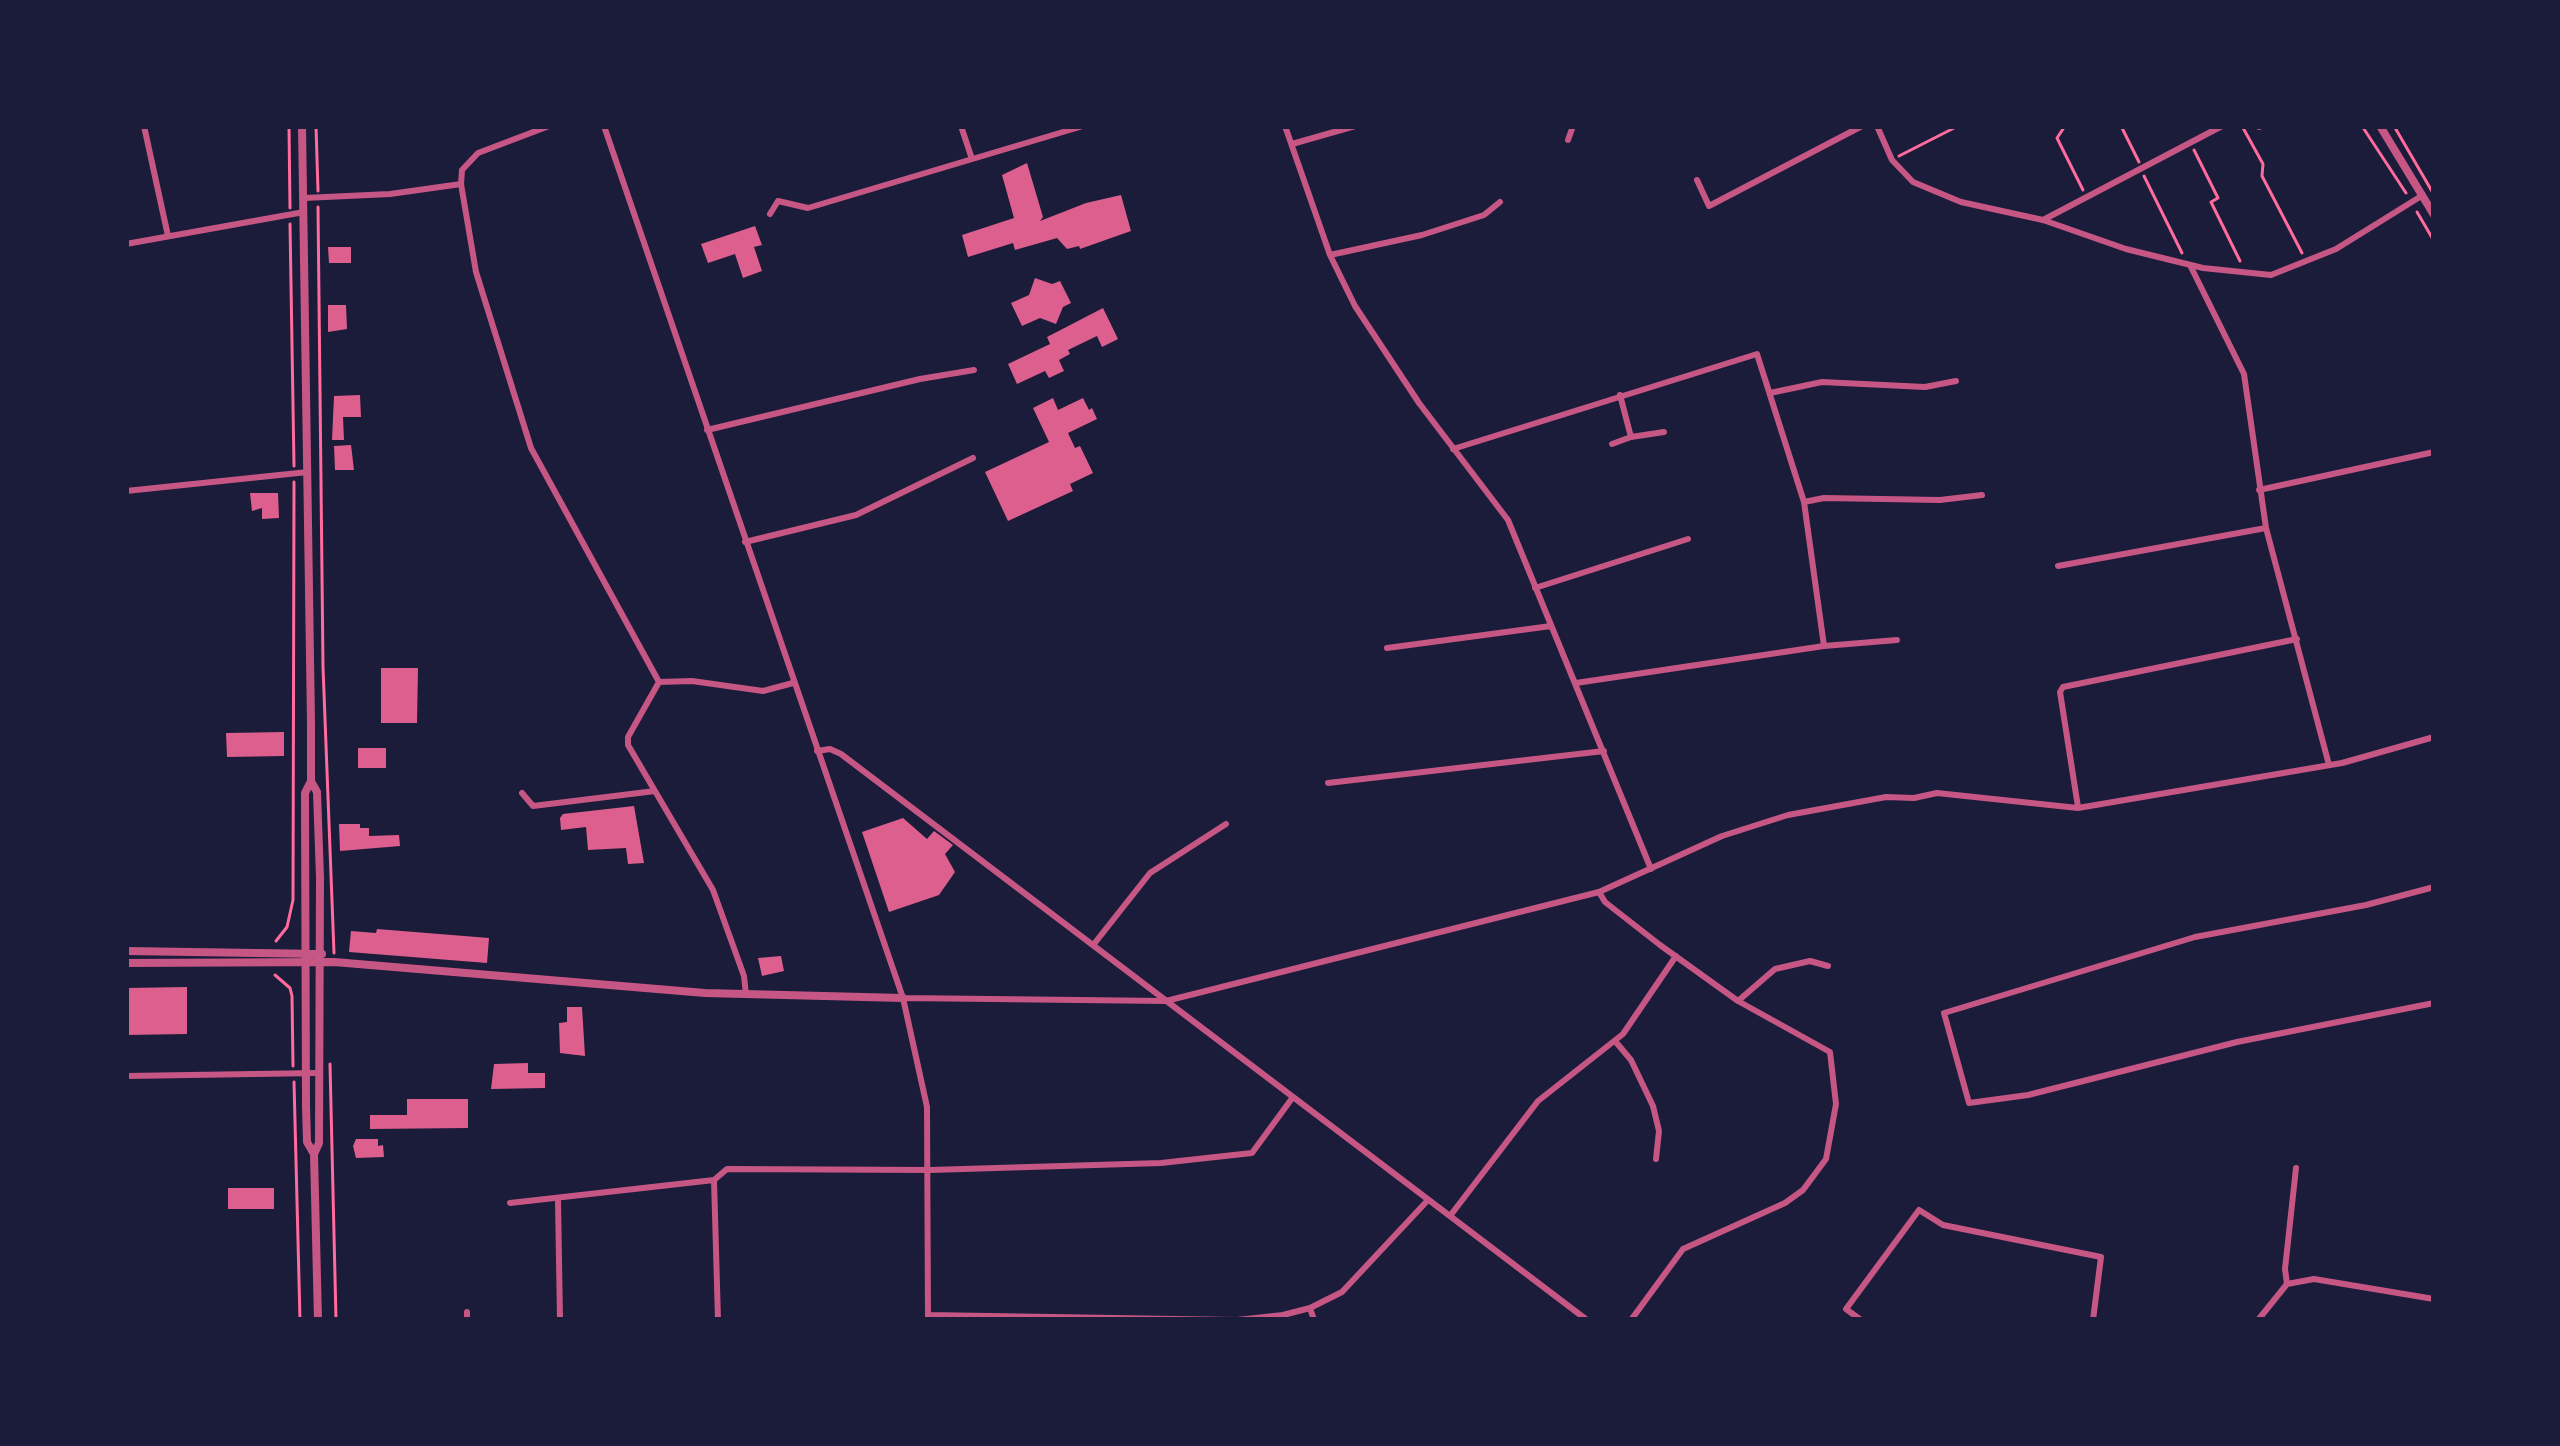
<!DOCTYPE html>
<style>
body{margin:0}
#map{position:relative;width:2560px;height:1446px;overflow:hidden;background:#1b1b3a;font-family:Quicksand,sans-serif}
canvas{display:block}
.frame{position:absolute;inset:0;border:129px solid #1b1b3a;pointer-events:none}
</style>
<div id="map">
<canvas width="2560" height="1446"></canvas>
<div class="frame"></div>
</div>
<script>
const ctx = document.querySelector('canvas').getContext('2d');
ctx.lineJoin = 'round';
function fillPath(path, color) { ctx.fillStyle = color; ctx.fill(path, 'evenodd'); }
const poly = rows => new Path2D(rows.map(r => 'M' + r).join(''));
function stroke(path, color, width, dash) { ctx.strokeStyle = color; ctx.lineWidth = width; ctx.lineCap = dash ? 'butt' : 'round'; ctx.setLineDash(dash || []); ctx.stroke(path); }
fillPath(poly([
 [1027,163,1043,217,1040,221,1086,203,1121,195,1131,231,1080,249,1079,246,1067,249,1057,238,1015,250,1013,243,968,257,962,235,1014,218,1002,175],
 [755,226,762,245,754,247,762,271,743,278,735,254,708,263,701,244],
 [328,247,351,247,351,263,329,263],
 [1035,278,1052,284,1060,281,1071,303,1063,307,1056,324,1040,318,1022,326,1011,303,1029,295],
 [328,305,346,305,347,329,328,332],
 [1103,308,1118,339,1102,347,1097,336,1068,350,1070,354,1059,360,1064,371,1049,378,1045,371,1017,384,1008,364,1050,344,1047,337],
 [360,395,361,417,343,417,344,440,332,440,334,396],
 [1053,398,1058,410,1083,398,1089,410,1092,408,1097,419,1068,433,1075,448,1080,446,1093,473,1070,484,1073,491,1008,521,985,472,1049,442,1033,408],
 [351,445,354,470,335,470,334,446],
 [250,493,278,493,279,518,262,519,262,508,252,511],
 [381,668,418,668,417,723,381,723],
 [284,732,284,756,227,757,226,733],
 [358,748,386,748,386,768,358,768],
 [634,806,644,863,628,864,626,848,588,850,586,827,561,830,560,818,563,814],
 [903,818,927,839,934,831,953,845,945,854,955,872,939,895,889,912,862,832],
 [339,824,360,824,360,828,369,828,369,836,399,835,400,846,340,851],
 [377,929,489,938,487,963,349,952,351,931,376,933],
 [781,956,784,971,762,976,758,958],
 [187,987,187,1034,126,1035,126,988],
 [567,1007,582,1007,585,1056,560,1053,559,1023,567,1022],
 [528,1063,528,1073,545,1073,545,1088,491,1089,494,1064],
 [407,1099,468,1099,468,1128,370,1129,370,1115,407,1115],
 [356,1139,378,1139,378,1146,383,1145,384,1157,356,1158,353,1146],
 [228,1188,274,1188,274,1209,228,1209]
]), '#dd5f8e');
stroke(poly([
 [289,126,290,208],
 [316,126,318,191],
 [2065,126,2057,138,2083,190],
 [2121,126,2139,162],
 [2242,126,2263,164,2262,176,2302,253],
 [2362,126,2406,193],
 [2394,126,2433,193],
 [2194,150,2218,198,2211,202,2240,261],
 [1899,156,1958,126],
 [2144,176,2182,253],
 [318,207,323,667,334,953],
 [2417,212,2434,241],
 [290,224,294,466],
 [276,941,287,927,293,900,294,482],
 [275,975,290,988,292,996,293,1066],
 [330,1064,336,1320],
 [294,1082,300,1320]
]), '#ff6b9d', 3);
stroke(poly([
 [144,126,168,236],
 [549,126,478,153,462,170,461,184,476,272,531,448,659,682,692,681,763,691,793,683],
 [604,126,903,998,927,1107,928,1320],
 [961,126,972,159],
 [1285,126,1330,255,1355,306,1419,403,1508,520,1651,869],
 [1877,126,1892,160,1913,182,1961,202,2043,220,2126,249,2203,268,2271,275,2336,249,2423,195],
 [2259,126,2259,127],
 [1568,140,1573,126],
 [1292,144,1355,126],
 [1697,180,1709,206,1862,126],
 [304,198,390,194,461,184],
 [770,214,778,201,808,208,1083,126],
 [2043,220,2222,126],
 [126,244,304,212],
 [1330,255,1422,235,1484,215,1500,202],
 [2190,265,2244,374,2266,528,2329,765],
 [1770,393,1822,382,1925,387,1956,381],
 [1620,395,1631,437,1664,432],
 [707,430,920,379,974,370],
 [1612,444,1631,437],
 [1453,449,1757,354,1804,502,1824,646,1576,683],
 [2259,490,2434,452],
 [126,491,308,472],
 [1804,502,1824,498,1940,500,1982,495],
 [745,542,856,515,973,458],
 [2058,566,2266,528],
 [1535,588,1688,539],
 [1824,646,1897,640],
 [1387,648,1551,626],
 [659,682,628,737,628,745,713,890,744,976,746,995],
 [817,751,830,749,841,754,1587,1320],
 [1328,783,1604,751],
 [522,793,533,806,655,791],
 [2078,807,2060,692,2063,687,2297,639],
 [2434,887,2366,905,2195,937,1944,1013,1969,1103,2028,1095,2237,1042,2434,1003],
 [1599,892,1605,902,1660,945,1738,1001,1830,1052,1836,1104,1826,1159,1803,1190,1785,1203,1683,1249,1631,1320],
 [1094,944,1150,873,1226,824],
 [903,998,1166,1001,1599,892,1722,836,1788,815,1886,797,1914,798,1937,793,2078,808,2342,763,2434,737],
 [1738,1001,1775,969,1810,961,1828,966],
 [1615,1041,1631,1060,1653,1106,1659,1131,1656,1159],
 [126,1076,318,1073],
 [558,1200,560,1320],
 [510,1203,714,1180],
 [1450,1216,1538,1101,1623,1034,1676,956],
 [2287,1284,2285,1269,2296,1168],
 [1310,1308,1314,1320],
 [467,1312,467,1320],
 [928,1315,1237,1320,1283,1315,1310,1308,1342,1292,1428,1200],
 [718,1320,714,1180,727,1169,930,1170,1161,1163,1252,1153,1293,1097],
 [1861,1320,1846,1309,1919,1210,1943,1225,2101,1257,2093,1320],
 [2258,1320,2287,1284,2314,1279,2434,1299]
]), '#c65784', 6);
stroke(poly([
 [302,126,311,723,311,781,305,793,306,1106,307,1142,314,1154],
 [2380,126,2434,215],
 [312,783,317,792,320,878,319,1143,314,1154,318,1320],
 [126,951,322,954],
 [126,963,334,962,705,993,903,998]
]), '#c65784', 8);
</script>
